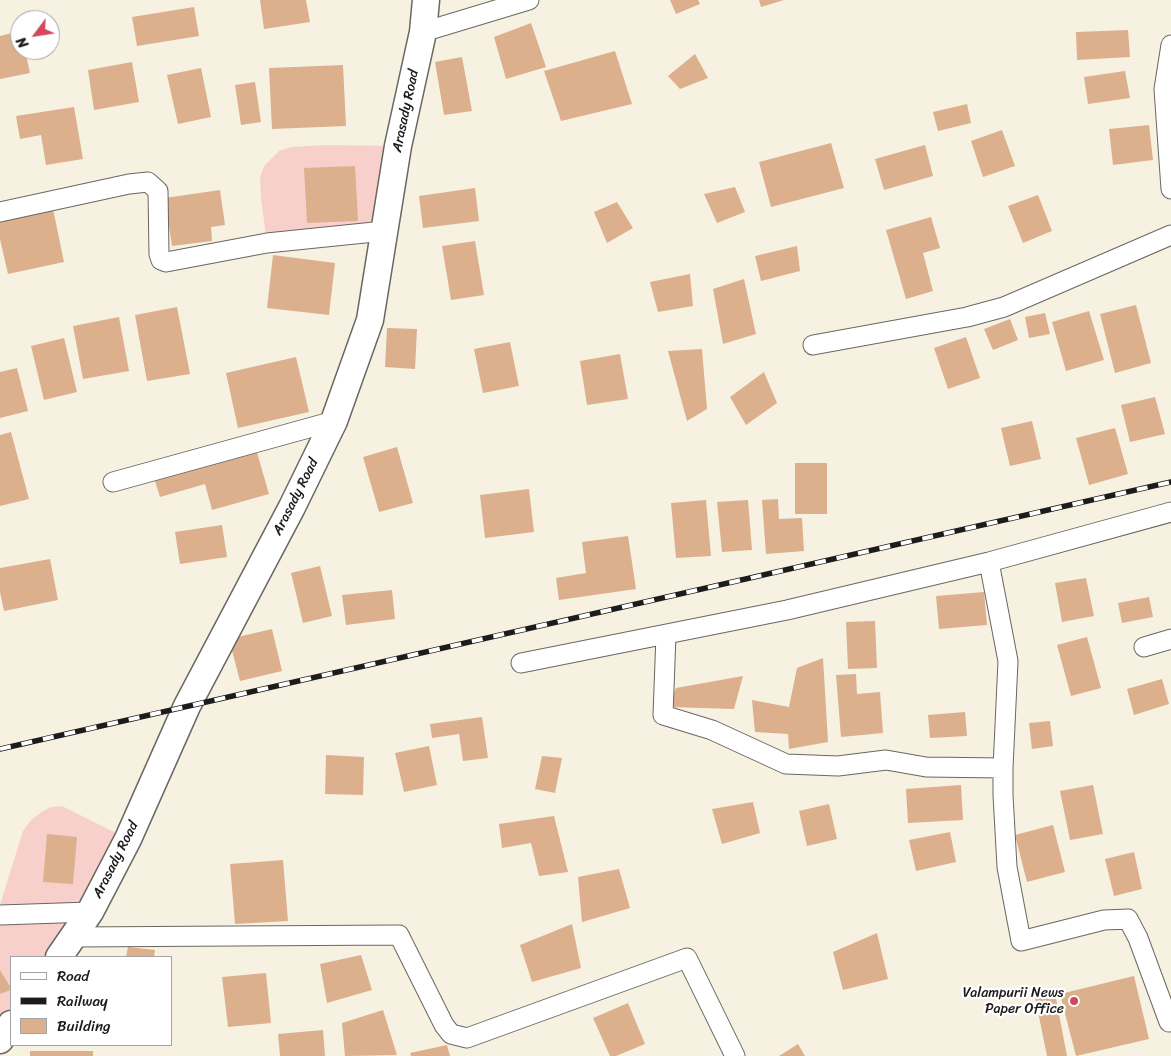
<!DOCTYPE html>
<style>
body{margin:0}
#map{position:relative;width:1171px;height:1056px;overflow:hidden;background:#f7f1e2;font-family:Sriracha,sans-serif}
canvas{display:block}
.legend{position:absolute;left:10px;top:956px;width:162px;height:90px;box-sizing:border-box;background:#fff;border:1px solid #a4a4a4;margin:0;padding:6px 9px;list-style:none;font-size:15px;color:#1c1c1c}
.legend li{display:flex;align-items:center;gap:10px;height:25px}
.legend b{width:25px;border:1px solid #a4a4a4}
.north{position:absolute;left:10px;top:10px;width:50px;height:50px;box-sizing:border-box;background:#fff;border:1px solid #a4a4a4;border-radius:50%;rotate:239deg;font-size:14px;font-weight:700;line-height:20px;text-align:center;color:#1c1c1c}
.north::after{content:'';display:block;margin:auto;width:18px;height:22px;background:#d1495b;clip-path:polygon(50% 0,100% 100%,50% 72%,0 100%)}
</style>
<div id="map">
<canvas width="1171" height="1056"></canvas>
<ul class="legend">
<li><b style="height:6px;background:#fff"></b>Road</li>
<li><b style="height:6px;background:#1c1c1c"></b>Railway</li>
<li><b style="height:14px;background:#dcb08d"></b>Building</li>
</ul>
<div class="north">N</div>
</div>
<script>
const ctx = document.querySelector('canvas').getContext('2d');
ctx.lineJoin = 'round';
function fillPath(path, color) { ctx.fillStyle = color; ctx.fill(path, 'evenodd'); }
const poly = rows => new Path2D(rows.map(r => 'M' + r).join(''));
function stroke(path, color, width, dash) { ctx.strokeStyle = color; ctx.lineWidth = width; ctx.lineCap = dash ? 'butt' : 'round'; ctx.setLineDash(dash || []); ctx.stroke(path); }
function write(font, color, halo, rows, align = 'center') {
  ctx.font = font + ' Sriracha,sans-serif'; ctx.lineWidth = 4.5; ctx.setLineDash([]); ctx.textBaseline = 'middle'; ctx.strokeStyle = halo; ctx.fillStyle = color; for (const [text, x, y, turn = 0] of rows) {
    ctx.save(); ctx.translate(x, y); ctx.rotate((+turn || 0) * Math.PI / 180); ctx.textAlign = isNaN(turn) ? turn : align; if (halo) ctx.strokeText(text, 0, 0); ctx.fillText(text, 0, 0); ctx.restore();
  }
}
fillPath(poly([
 [326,145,398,146,384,231,267,243,261,198,260,177,264,166,279,151,291,147],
 [62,806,128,839,59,957,11,957,11,1024,0,1030,0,905,23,831,31,820,43,811,51,807]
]), '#f7d0cc');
fillPath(poly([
 [260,0,306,0,310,22,264,29],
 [670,0,698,0,700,4,676,14],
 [759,0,784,0,761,7],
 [194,7,199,36,137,46,132,17],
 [531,23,546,67,506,79,494,37],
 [1128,30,1130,57,1077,60,1076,32],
 [20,31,20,50,25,50,30,73,0,79,0,36],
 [615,51,632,104,561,121,544,71],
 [695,54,708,78,680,89,668,76],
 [462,57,472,111,444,115,435,62],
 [132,62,139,102,94,110,88,70],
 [343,65,346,126,272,129,269,68],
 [201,68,211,117,178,124,167,75],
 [1125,71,1130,98,1088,104,1084,77],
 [255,82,261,122,241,125,235,85],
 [967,104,971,123,938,131,933,112],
 [74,107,83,159,46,165,41,135,20,139,16,116],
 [1149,125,1153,160,1113,165,1109,129],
 [1002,130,1015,166,983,177,971,141],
 [831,143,844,188,771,207,759,162],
 [925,145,933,176,884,190,875,159],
 [355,166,358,221,307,223,304,168],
 [735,187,745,212,717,223,704,194],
 [475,188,479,221,423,228,419,196],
 [220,190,225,225,211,227,212,241,172,246,165,198],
 [1038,195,1052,231,1023,243,1008,206],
 [617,202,633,228,607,243,594,212],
 [53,209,64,262,8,274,0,239,0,220],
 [931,217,940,248,923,253,933,291,906,299,886,230],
 [475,241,484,295,451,300,442,246],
 [797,246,800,271,761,281,755,256],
 [273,255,335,263,329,315,267,308],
 [690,274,693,306,658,312,650,282],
 [744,279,756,334,723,344,713,289],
 [1136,305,1151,363,1115,373,1100,314],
 [177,307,190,374,147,381,135,315],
 [1089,311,1104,360,1066,371,1052,322],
 [1045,313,1050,334,1029,338,1025,317],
 [119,317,129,371,83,379,73,326],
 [1010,319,1018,340,993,350,984,329],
 [387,328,417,329,415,369,385,367],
 [966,337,980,378,948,389,934,348],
 [64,338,77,392,44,400,31,346],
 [510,342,519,386,483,393,474,349],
 [702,349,707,409,687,421,668,351],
 [620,354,628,399,587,405,580,361],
 [296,357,309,412,238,428,226,373],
 [17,368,28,411,0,418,0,372],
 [764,372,777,403,746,425,730,397],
 [1155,397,1165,434,1130,442,1121,405],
 [1032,421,1041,459,1010,466,1001,428],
 [1115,428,1128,474,1089,485,1076,438],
 [11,432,29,499,0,506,0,435],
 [397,447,413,503,379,512,363,457],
 [256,449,269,494,212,510,205,484,160,497,154,478],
 [795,463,827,463,827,514,795,514],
 [529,489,534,532,485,538,480,495],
 [778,499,779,519,802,518,804,551,766,554,762,500],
 [706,500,711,556,676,558,671,503],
 [748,500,752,550,722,552,717,502],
 [222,525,227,557,180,564,175,532],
 [628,536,636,589,559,600,556,578,586,573,582,542],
 [50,559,58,600,4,611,0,592,0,568],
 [320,566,332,616,303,623,291,573],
 [1086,578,1094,616,1062,622,1055,583],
 [392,590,395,619,346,625,342,595],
 [984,592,987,625,939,629,936,596],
 [1149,597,1153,617,1122,623,1118,603],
 [875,621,877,668,848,669,846,622],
 [272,629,282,671,240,681,229,639],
 [1087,637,1101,688,1071,696,1057,645],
 [823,658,828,742,789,749,788,734,755,732,752,700,789,707,797,668],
 [856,674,857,694,880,692,883,733,841,737,836,675],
 [743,676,734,709,669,707,676,688],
 [1162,679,1169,704,1134,715,1127,689],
 [965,712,967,736,930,738,928,715],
 [482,717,488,758,463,761,459,734,432,738,430,724],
 [1050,721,1053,746,1032,749,1029,723],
 [429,746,437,785,404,792,395,753],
 [326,755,364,757,363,795,325,794],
 [542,756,562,758,555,793,535,789],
 [961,785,963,820,908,823,906,789],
 [1093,785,1103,834,1070,840,1060,791],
 [753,802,760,833,722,844,712,809],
 [829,804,837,839,807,846,799,811],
 [554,816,568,872,539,876,531,843,502,848,499,824],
 [1053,825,1065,872,1027,882,1015,835],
 [950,832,956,862,916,871,909,840],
 [47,834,77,837,73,884,43,882],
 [1134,852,1142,889,1114,896,1105,859],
 [283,860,288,921,235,924,230,864],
 [619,869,630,908,582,922,578,877],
 [572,924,581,968,532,982,520,945],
 [877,933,888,979,843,990,833,952],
 [128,947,155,950,154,957,126,957],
 [361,955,372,990,327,1003,320,964],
 [0,970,11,988,11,990,0,994],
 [266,973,271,1023,228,1027,222,977],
 [1134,976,1149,1039,1076,1056,1060,994],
 [1055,993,1067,1056,1047,1056,1035,997],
 [628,1003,645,1044,616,1056,610,1056,593,1018],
 [383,1010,397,1055,345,1056,342,1023],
 [323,1030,325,1056,280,1056,278,1034],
 [798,1044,805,1056,779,1056],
 [447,1045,450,1056,411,1056,410,1053],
 [30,1051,93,1051,93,1056,30,1056]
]), '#dcb08d');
const minor = poly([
 [423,32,529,0],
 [1171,45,1164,89,1171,189],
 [0,212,129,184,148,182,158,191,159,254,161,260,166,262,267,243,384,231],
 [813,345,967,317,1004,307,1171,235],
 [113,482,334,421],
 [666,635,663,715,712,730,786,764,838,766,886,760,926,767,1003,768,1008,661,989,562],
 [1144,647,1171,639],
 [521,663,787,610,989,562,1171,512],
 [1003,768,1003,795,1007,867,1021,941,1104,920,1128,919,1138,938,1169,1022,1171,1021],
 [0,915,90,912],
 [73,937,399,935,444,1025,451,1034,467,1038,687,958,735,1056]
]);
const secondary = poly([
 [59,957,90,912,128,839,187,706,292,507,334,421,370,320,398,146,423,32,426,0],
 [0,1040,11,1024]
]);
stroke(minor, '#696761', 21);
stroke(secondary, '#696761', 29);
stroke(minor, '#fff', 19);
stroke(secondary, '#fff', 26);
const rail = poly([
 [0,749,1171,482]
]);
stroke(rail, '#1c1c1c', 5.5);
stroke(rail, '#fff', 4, [11]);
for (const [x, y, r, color] of [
 [1074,1001,5,"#d1495b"]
]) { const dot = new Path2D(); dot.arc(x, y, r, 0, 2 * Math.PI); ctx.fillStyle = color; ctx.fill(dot); stroke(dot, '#fff', 2); }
write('14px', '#1c1c1c', '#fff', [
 ["Arasady Road",406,111,-78],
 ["Arasady Road",296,497,-63],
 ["Arasady Road",116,860,-63]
]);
write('14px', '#1c1c1c', '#fff', [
 ["Valampurii News",1064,993],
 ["Paper Office",1064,1009]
], 'right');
</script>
